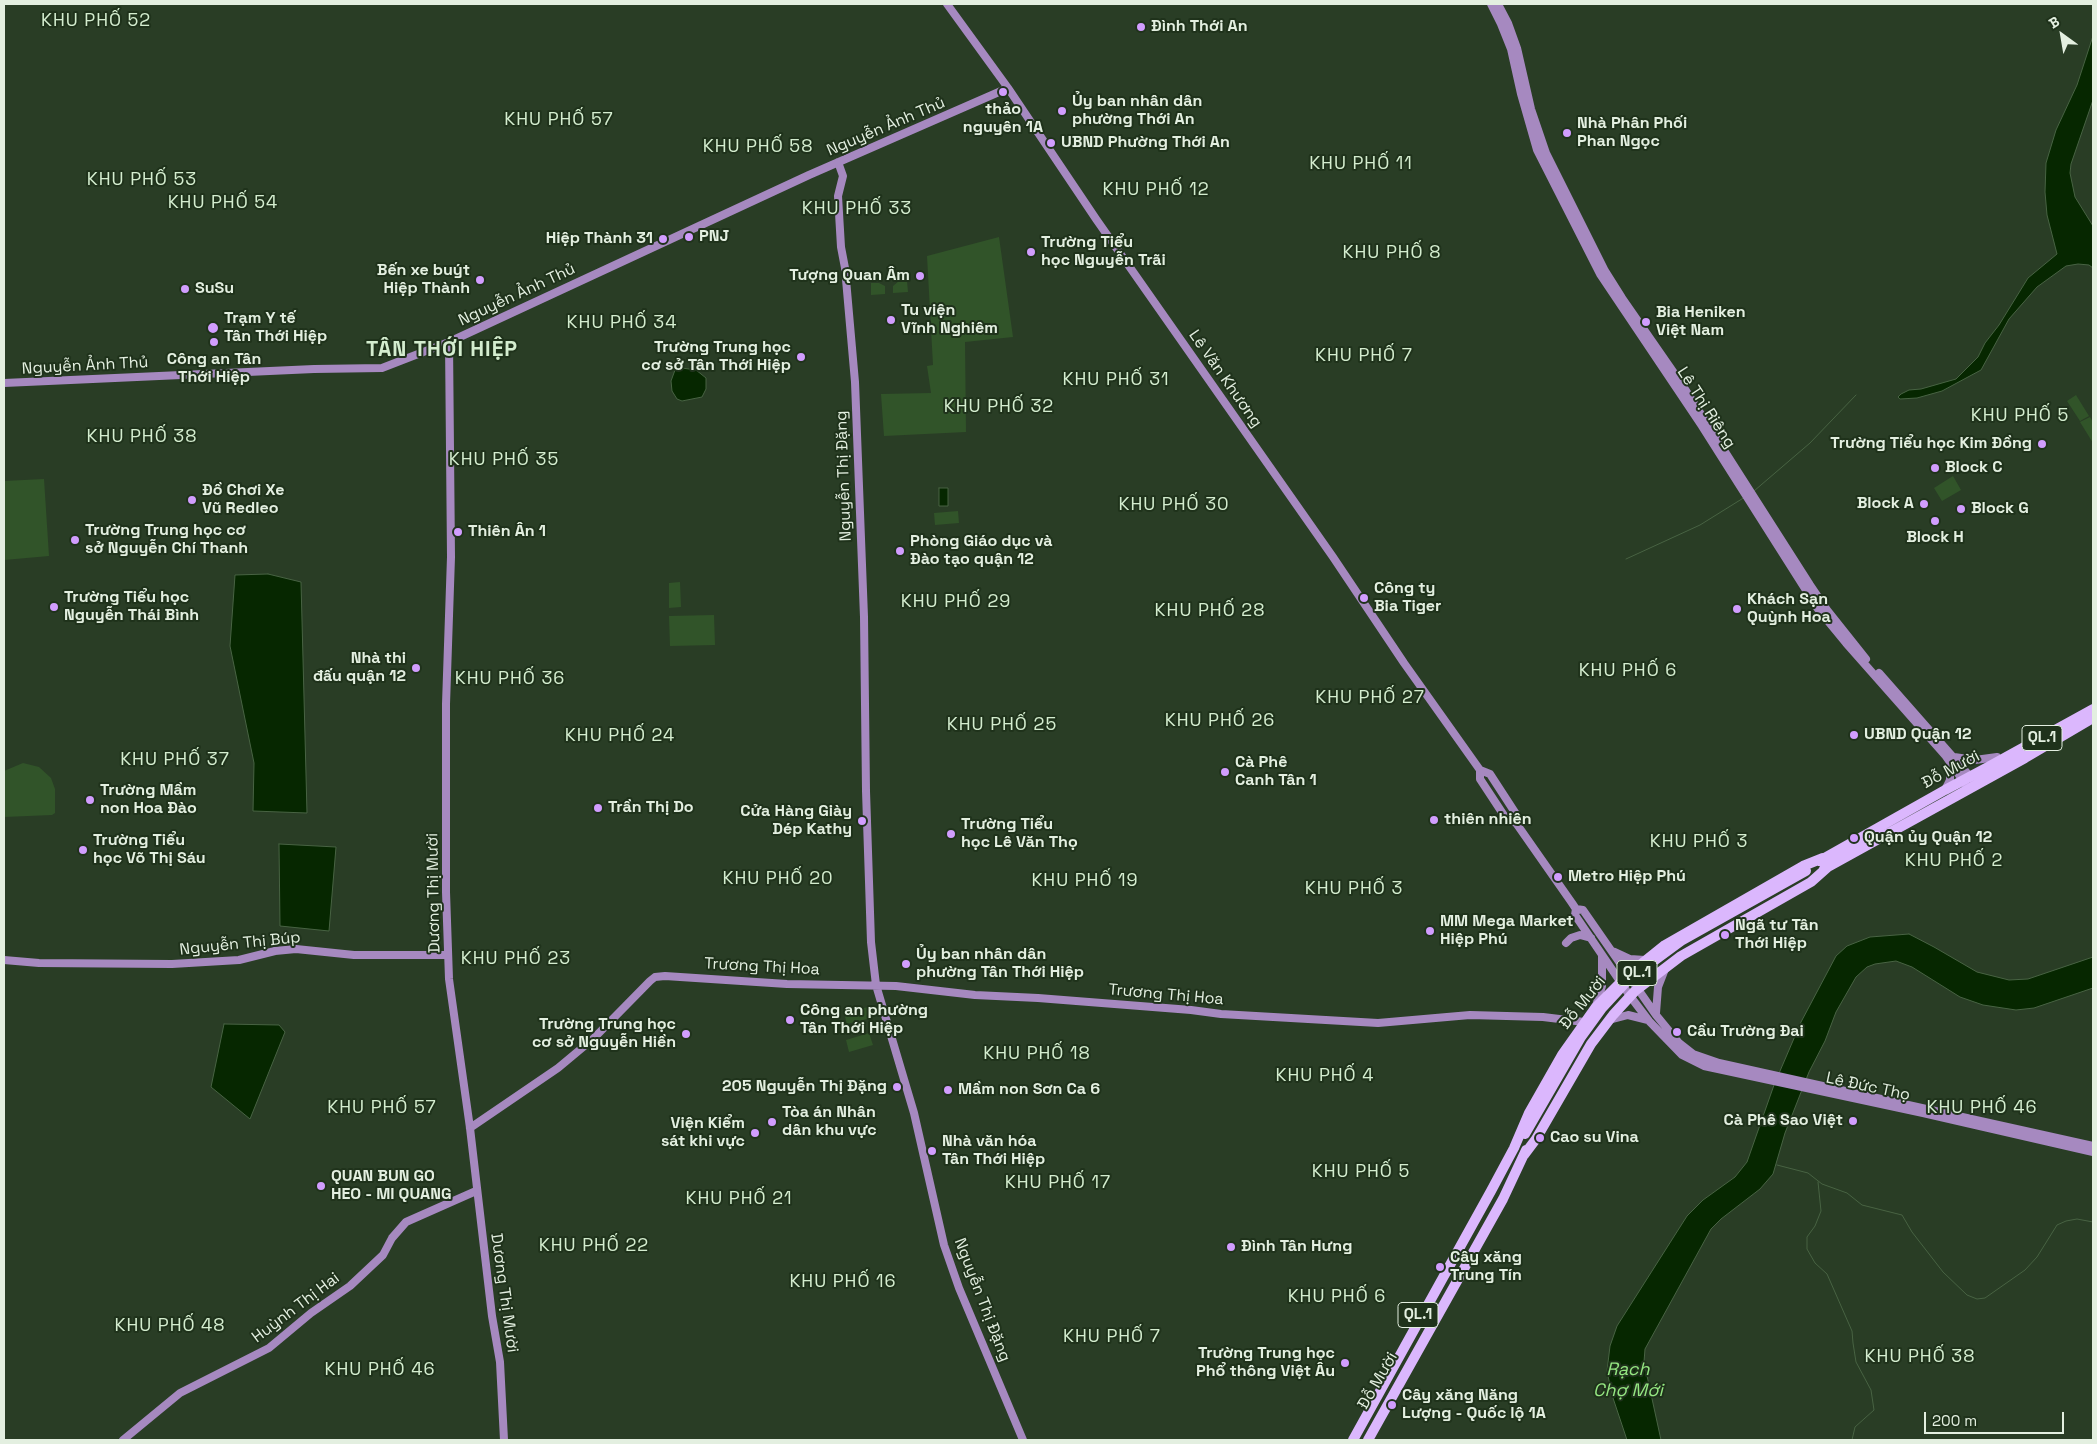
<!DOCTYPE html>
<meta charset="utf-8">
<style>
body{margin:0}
#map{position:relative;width:2097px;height:1444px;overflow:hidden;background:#293d25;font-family:"Space Grotesk",sans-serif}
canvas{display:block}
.frame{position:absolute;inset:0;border:5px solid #e3efe0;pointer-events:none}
.north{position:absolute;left:2037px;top:10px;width:50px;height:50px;-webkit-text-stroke:4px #1f321b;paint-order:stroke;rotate:328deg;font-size:14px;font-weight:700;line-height:20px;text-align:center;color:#e3efe0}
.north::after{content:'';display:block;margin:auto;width:18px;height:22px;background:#e3efe0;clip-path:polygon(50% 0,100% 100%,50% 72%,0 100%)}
.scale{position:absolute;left:1924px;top:1412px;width:140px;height:22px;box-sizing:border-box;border:2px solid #e3efe0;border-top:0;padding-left:6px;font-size:15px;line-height:18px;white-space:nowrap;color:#e3efe0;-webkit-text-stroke:4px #1f321b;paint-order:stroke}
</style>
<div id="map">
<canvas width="2097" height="1444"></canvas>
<div class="frame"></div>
<div class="north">B</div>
<div class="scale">200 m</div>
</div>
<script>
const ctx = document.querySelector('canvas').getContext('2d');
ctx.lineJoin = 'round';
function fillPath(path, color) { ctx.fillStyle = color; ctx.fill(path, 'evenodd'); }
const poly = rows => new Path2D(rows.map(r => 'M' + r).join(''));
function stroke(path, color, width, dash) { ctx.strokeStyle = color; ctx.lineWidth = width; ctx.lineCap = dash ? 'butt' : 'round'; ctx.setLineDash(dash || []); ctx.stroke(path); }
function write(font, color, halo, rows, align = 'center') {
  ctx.font = font + ' "Space Grotesk",sans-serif'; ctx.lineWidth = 4; ctx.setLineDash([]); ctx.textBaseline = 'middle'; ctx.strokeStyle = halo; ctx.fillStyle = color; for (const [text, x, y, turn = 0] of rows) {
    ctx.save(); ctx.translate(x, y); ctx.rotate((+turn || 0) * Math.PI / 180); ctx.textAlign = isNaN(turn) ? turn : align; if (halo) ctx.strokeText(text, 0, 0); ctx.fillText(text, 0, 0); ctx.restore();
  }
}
fillPath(poly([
 [999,237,1013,337,965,342,966,432,884,436,881,394,931,393,927,366,933,365,927,256],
 [899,281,907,281,908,292,893,293,893,286],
 [871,283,879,283,885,286,885,294,871,295],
 [2076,395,2089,416,2080,421,2067,401],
 [2090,417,2093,422,2093,443,2080,422],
 [1953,476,1961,490,1942,501,1934,488],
 [44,479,49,556,4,560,4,481],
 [958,511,959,523,935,525,934,513],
 [680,582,681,607,669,608,669,583],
 [714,615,715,645,670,646,669,616],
 [23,763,39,767,51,778,55,789,55,813,52,815,4,817,4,771],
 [868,1007,871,1018,847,1024,844,1013],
 [869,1033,873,1045,849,1052,846,1040]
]), '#315429');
const water = poly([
 [2093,36,2093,100,2071,164,2070,173,2075,197,2093,226,2093,268,2089,265,2078,264,2066,266,2037,287,2009,319,1981,370,1942,391,1917,398,1900,399,1898,397,1901,394,1909,390,1921,389,1956,379,1978,357,1985,343,1999,325,2028,278,2057,254,2047,215,2045,192,2046,163,2056,130,2077,85,2093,36],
 [682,368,696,370,706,378,706,389,702,397,682,401,677,399,672,391,671,381,675,370,682,368],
 [939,488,948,488,948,506,939,506,939,488],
 [268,574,301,582,307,813,253,811,254,763,230,646,235,575,268,574],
 [279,844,336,847,329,931,280,926,279,844],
 [1909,934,1934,947,1977,972,2009,980,2028,979,2093,957,2093,988,2034,1008,2016,1010,1983,1005,1960,997,1912,967,1896,961,1875,964,1867,967,1856,977,1836,1012,1825,1041,1809,1072,1785,1133,1773,1174,1760,1189,1721,1219,1711,1229,1645,1349,1644,1362,1661,1440,1627,1440,1612,1395,1607,1371,1610,1346,1617,1326,1687,1216,1703,1200,1735,1177,1747,1162,1774,1085,1801,1022,1836,956,1847,946,1870,937,1909,934],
 [224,1024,279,1025,285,1032,250,1119,211,1087,224,1024]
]);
fillPath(water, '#062700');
stroke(water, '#486343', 1);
stroke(poly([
 [1754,491,1810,443,1856,395],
 [1626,559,1700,525,1745,497],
 [1777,1165,1808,1173,1822,1184,1847,1193,1862,1205,1902,1215,1912,1232,1943,1272,1967,1295,1977,1299,1985,1298,2025,1270,2037,1257,2057,1225,2066,1221,2077,1219,2093,1222],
 [1818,1182,1821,1211,1815,1226,1807,1237,1807,1249,1815,1263,1827,1274,1852,1331,1853,1343,1856,1362,1871,1390,1874,1410,1855,1427,1852,1440]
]), '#486343', 1);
stroke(poly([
 [947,4,1008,88,1096,219,1333,557,1404,663,1480,770,1490,774,1516,814,1516,823],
 [1491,4,1501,24,1511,49,1521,94,1537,150,1600,274,1702,426,1818,609,1846,643,1945,755,1966,785],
 [1498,4,1508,23,1517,48,1531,109,1546,153,1605,271,1622,298,1681,383,1810,585,1827,610,1866,659],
 [838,162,843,176,838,196,841,247,845,268,855,382,864,617,866,791,871,942,876,985,914,1113,944,1245,959,1288,1023,1440],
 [449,342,451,557,446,704,446,892,449,979,470,1128,492,1316,500,1362,504,1440],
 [4,383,314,369,382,368,449,342,809,175,1008,88],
 [1879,673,1974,781],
 [1954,757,1975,760,1997,757],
 [1480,770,1480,779,1507,820,1516,823,1572,903,1576,909,1575,915,1630,996,1649,1021,1682,1055,1704,1066,1923,1113,2093,1152],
 [1945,790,1950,780,1950,764],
 [1576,909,1583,910,1656,1015,1679,1043,1693,1054,1719,1063,2093,1146],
 [1566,943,1571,938,1580,935,1591,938],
 [1615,952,1630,959,1645,960],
 [4,960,39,963,172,964,239,960,275,951,296,949,354,955,448,955],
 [1596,1006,1602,986,1602,956],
 [1656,1013,1658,987,1665,969],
 [1609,1020,1628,1015,1648,1020],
 [470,1128,558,1068,594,1038,650,981,655,977,665,976,787,984,896,986,975,995,1038,998,1191,1010,1221,1014,1378,1023,1470,1015,1543,1017,1584,1022],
 [123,1440,180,1393,269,1348,311,1313,350,1286,383,1255,392,1238,406,1222,476,1191]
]), '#a689c0', 8);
stroke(poly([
 [1819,861,1945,790,1990,766,2093,709],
 [1824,869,2025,758,2093,718],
 [1524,1155,1536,1139,1591,1044,1613,1015,1635,991,1681,956,1811,882,1829,866],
 [1353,1440,1491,1191,1514,1148,1529,1113,1562,1055,1596,1007,1629,974,1665,945,1803,866,1823,858],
 [1368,1440,1503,1199,1526,1150]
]), '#dbb7fd', 10);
stroke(poly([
 [1525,1134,1581,1037,1602,1008,1628,980,1681,941,1806,871]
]), '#dbb7fd', 10);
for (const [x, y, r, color] of [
 [1141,27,5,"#d19dfe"],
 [1003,92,5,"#d19dfe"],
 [1062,111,5,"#d19dfe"],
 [1567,133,5,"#d19dfe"],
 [1051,143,5,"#d19dfe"],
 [689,237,5,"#d19dfe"],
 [663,239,5,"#d19dfe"],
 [1031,252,5,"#d19dfe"],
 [920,276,5,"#d19dfe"],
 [480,280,5,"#d19dfe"],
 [185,289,5,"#d19dfe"],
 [891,320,5,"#d19dfe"],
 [1646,322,5,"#d19dfe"],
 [213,328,6,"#d19dfe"],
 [214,342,5,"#d19dfe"],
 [801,357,5,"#d19dfe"],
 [2042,444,5,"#d19dfe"],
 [1935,468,5,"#d19dfe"],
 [192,500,5,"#d19dfe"],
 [1924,504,5,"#d19dfe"],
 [1961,509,5,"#d19dfe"],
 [1935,521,5,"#d19dfe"],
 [458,532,5,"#d19dfe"],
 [75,540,5,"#d19dfe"],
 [900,551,5,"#d19dfe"],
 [1364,598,5,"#d19dfe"],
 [54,607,5,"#d19dfe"],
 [1737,609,5,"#d19dfe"],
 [416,668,5,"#d19dfe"],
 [1854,735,5,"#d19dfe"],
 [1225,772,5,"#d19dfe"],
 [90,800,5,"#d19dfe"],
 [598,808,5,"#d19dfe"],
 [1434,820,5,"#d19dfe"],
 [862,821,5,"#d19dfe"],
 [951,834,5,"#d19dfe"],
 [1854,838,5,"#d19dfe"],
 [83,850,5,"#d19dfe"],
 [1558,877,5,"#d19dfe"],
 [1430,931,5,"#d19dfe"],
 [1725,935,5,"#d19dfe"],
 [906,964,5,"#d19dfe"],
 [790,1020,5,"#d19dfe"],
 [1677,1032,5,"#d19dfe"],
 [686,1034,5,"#d19dfe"],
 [897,1087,5,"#d19dfe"],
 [948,1090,5,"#d19dfe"],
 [1853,1121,5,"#d19dfe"],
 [772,1122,5,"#d19dfe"],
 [755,1133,5,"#d19dfe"],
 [1540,1138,5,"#d19dfe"],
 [932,1151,5,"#d19dfe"],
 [321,1186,5,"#d19dfe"],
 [1231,1247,5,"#d19dfe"],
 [1440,1267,5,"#d19dfe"],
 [1345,1363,5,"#d19dfe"],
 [1392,1405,5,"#d19dfe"]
]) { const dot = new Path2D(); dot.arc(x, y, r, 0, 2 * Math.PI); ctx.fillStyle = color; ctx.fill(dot); stroke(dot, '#1f321b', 2); }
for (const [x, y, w] of [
 [2042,738,40],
 [1637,973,40],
 [1418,1315,40]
]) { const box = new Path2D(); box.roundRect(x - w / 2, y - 12.5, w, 25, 4); ctx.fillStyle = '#1f321b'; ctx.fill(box); stroke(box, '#e3efe0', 1); }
write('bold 15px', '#e3efe0', null, [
 ["QL.1",2042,738],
 ["QL.1",1637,973],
 ["QL.1",1418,1315]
]);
write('bold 16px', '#e3efe0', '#1f321b', [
 ["Đình Thới An",1151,27],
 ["Ủy ban nhân dân",1072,102],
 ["phường Thới An",1072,120],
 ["thảo",1003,110,"center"],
 ["nguyên 1A",1003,128,"center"],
 ["Nhà Phân Phối",1577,124],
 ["Phan Ngọc",1577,142],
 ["UBND Phường Thới An",1061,143],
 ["PNJ",699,237],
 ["Hiệp Thành 31",653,239,"right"],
 ["Trường Tiểu",1041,243],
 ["học Nguyễn Trãi",1041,261],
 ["Bến xe buýt",470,271,"right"],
 ["Hiệp Thành",470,289,"right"],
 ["Tượng Quan Âm",910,276,"right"],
 ["SuSu",195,289],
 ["Tu viện",901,311],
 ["Vĩnh Nghiêm",901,329],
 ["Bia Heniken",1656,313],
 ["Việt Nam",1656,331],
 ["Trạm Y tế",224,319],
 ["Tân Thới Hiệp",224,337],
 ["Trường Trung học",791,348,"right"],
 ["cơ sở Tân Thới Hiệp",791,366,"right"],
 ["Công an Tân",214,360,"center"],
 ["Thới Hiệp",214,378,"center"],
 ["Trường Tiểu học Kim Đồng",2032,444,"right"],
 ["Block C",1945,468],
 ["Đồ Chơi Xe",202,491],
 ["Vũ Redleo",202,509],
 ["Block A",1914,504,"right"],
 ["Block G",1971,509],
 ["Trường Trung học cơ",85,531],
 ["sở Nguyễn Chí Thanh",85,549],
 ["Thiên Ân 1",468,532],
 ["Block H",1935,538,"center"],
 ["Phòng Giáo dục và",910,542],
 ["Đào tạo quận 12",910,560],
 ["Công ty",1374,589],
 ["Bia Tiger",1374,607],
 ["Trường Tiểu học",64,598],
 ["Nguyễn Thái Bình",64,616],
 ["Khách Sạn",1747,600],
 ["Quỳnh Hoa",1747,618],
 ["Nhà thi",406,659,"right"],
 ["đấu quận 12",406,677,"right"],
 ["UBND Quận 12",1864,735],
 ["Cà Phê",1235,763],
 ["Canh Tân 1",1235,781],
 ["Trường Mầm",100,791],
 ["non Hoa Đào",100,809],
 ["Trần Thị Do",608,808],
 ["Cửa Hàng Giày",852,812,"right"],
 ["Dép Kathy",852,830,"right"],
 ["thiên nhiên",1444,820],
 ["Trường Tiểu",961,825],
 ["học Lê Văn Thọ",961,843],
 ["Quận ủy Quận 12",1864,838],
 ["Trường Tiểu",93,841],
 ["học Võ Thị Sáu",93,859],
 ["Metro Hiệp Phú",1568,877],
 ["MM Mega Market",1440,922],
 ["Hiệp Phú",1440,940],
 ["Ngã tư Tân",1735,926],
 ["Thới Hiệp",1735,944],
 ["Ủy ban nhân dân",916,955],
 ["phường Tân Thới Hiệp",916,973],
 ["Công an phường",800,1011],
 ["Tân Thới Hiệp",800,1029],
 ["Trường Trung học",676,1025,"right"],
 ["cơ sở Nguyễn Hiền",676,1043,"right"],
 ["Cầu Trường Đai",1687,1032],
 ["205 Nguyễn Thị Đặng",887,1087,"right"],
 ["Mầm non Sơn Ca 6",958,1090],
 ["Tòa án Nhân",782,1113],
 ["dân khu vực",782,1131],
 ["Cà Phê Sao Việt",1843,1121,"right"],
 ["Viện Kiểm",745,1124,"right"],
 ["sát khi vực",745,1142,"right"],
 ["Cao su Vina",1550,1138],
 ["Nhà văn hóa",942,1142],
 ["Tân Thới Hiệp",942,1160],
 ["QUAN BUN GO",331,1177],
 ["HEO - MI QUANG",331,1195],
 ["Đình Tân Hưng",1241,1247],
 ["Cây xăng",1450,1258],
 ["Trung Tín",1450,1276],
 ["Trường Trung học",1335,1354,"right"],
 ["Phổ thông Việt Âu",1335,1372,"right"],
 ["Cây xăng Năng",1402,1396],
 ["Lượng - Quốc lộ 1A",1402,1414]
], 'left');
write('16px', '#e3efe0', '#1f321b', [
 ["Nguyễn Ảnh Thủ",886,127,-23],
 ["Nguyễn Ảnh Thủ",517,295,-25],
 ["Nguyễn Ảnh Thủ",85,366,-3],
 ["Lê Văn Khương",1225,379,55],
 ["Lê Thị Riêng",1706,408,57],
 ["Nguyễn Thị Đặng",844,476,-92],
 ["Đỗ Mười",1951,770,-28],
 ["Dương Thị Mười",434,893,-91],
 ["Nguyễn Thị Búp",240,944,-6],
 ["Trương Thị Hoa",762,967,3],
 ["Trương Thị Hoa",1166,995,5],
 ["Đỗ Mười",1583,1003,-51],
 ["Lê Đức Thọ",1868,1087,12],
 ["Dương Thị Mười",504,1293,82],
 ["Nguyễn Thị Đặng",982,1300,69],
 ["Huỳnh Thị Hai",296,1308,-37],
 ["Đỗ Mười",1378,1381,-60]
]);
ctx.letterSpacing = '1px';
write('18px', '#d4edcf', '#1f321b', [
 ["KHU PHỐ 52",96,21],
 ["KHU PHỐ 57",559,120],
 ["KHU PHỐ 58",758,147],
 ["KHU PHỐ 11",1361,164],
 ["KHU PHỐ 53",142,180],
 ["KHU PHỐ 12",1156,190],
 ["KHU PHỐ 54",223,203],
 ["KHU PHỐ 33",857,209],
 ["KHU PHỐ 8",1392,253],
 ["KHU PHỐ 34",622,323],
 ["KHU PHỐ 7",1364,356],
 ["KHU PHỐ 31",1116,380],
 ["KHU PHỐ 32",999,407],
 ["KHU PHỐ 5",2020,416],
 ["KHU PHỐ 38",142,437],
 ["KHU PHỐ 35",504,460],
 ["KHU PHỐ 30",1174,505],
 ["KHU PHỐ 29",956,602],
 ["KHU PHỐ 28",1210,611],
 ["KHU PHỐ 6",1628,671],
 ["KHU PHỐ 36",510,679],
 ["KHU PHỐ 27",1370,698],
 ["KHU PHỐ 26",1220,721],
 ["KHU PHỐ 25",1002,725],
 ["KHU PHỐ 24",620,736],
 ["KHU PHỐ 37",175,760],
 ["KHU PHỐ 3",1699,842],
 ["KHU PHỐ 2",1954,861],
 ["KHU PHỐ 20",778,879],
 ["KHU PHỐ 19",1085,881],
 ["KHU PHỐ 3",1354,889],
 ["KHU PHỐ 23",516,959],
 ["KHU PHỐ 18",1037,1054],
 ["KHU PHỐ 4",1325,1076],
 ["KHU PHỐ 57",382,1108],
 ["KHU PHỐ 46",1982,1108],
 ["KHU PHỐ 5",1361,1172],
 ["KHU PHỐ 17",1058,1183],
 ["KHU PHỐ 21",739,1199],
 ["KHU PHỐ 22",594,1246],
 ["KHU PHỐ 16",843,1282],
 ["KHU PHỐ 6",1337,1297],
 ["KHU PHỐ 48",170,1326],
 ["KHU PHỐ 7",1112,1337],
 ["KHU PHỐ 38",1920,1357],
 ["KHU PHỐ 46",380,1370]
]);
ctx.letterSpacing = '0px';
write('italic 18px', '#95e782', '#1f321b', [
 ["Rạch",1628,1370],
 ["Chợ Mới",1628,1391]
]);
ctx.letterSpacing = '1px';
write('bold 21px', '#d4edcf', '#1f321b', [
 ["TÂN THỚI HIỆP",442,350]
]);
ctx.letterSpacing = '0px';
</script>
